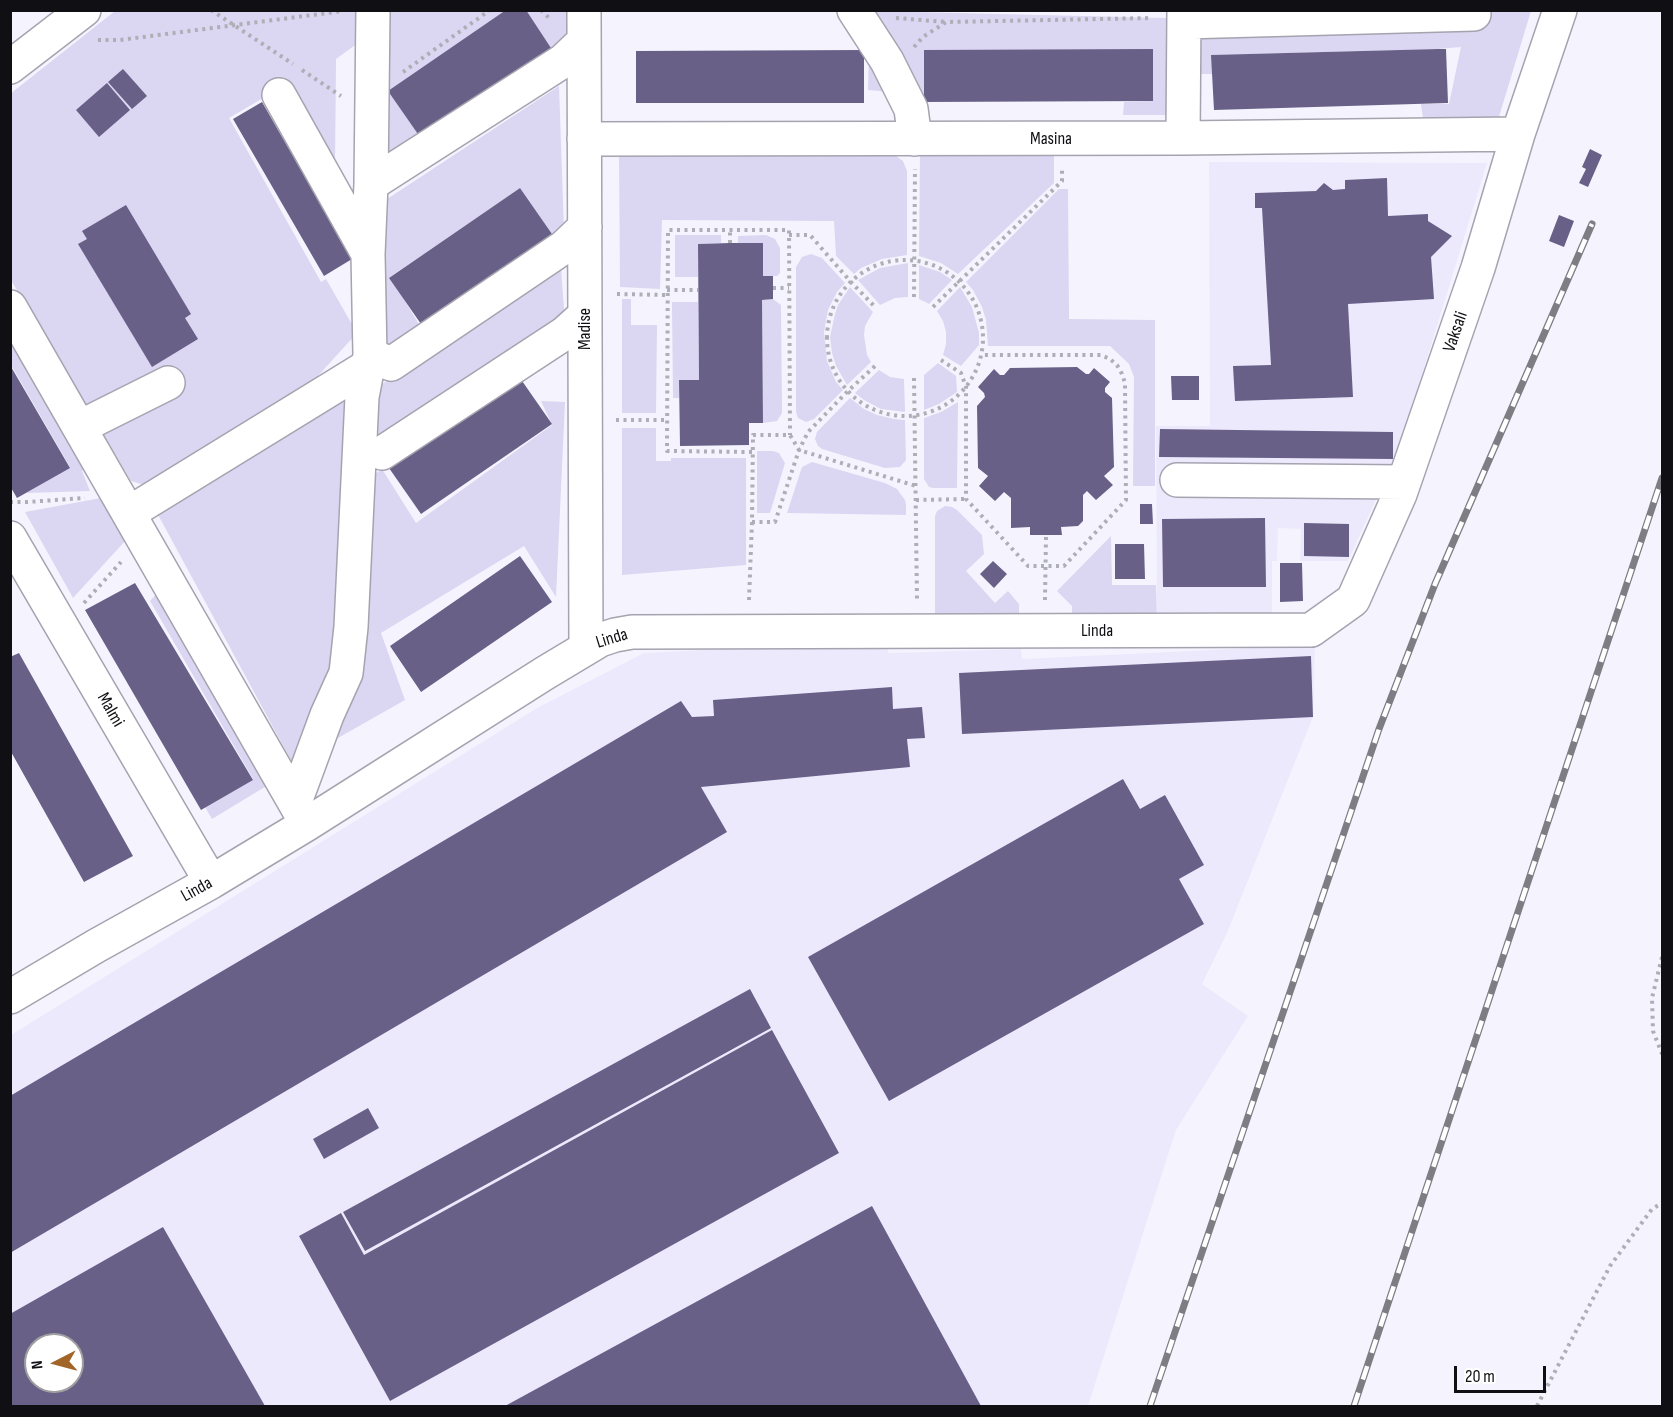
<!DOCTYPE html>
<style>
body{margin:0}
#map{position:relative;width:1673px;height:1417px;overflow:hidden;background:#f5f4fe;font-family:"Sofia Sans Condensed",sans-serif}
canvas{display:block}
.frame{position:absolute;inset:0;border:12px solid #101014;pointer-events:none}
.north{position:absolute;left:24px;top:1333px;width:60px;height:60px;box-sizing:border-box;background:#fff;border:2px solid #9f9fa1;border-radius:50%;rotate:264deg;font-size:16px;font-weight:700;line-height:24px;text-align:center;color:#101014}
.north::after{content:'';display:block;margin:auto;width:21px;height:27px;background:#a26529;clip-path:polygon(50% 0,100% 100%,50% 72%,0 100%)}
.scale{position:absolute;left:1454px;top:1366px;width:92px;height:27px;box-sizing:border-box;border:3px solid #101014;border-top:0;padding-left:8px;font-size:18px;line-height:21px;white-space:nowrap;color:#101014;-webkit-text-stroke:4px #fff;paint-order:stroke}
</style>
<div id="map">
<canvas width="1673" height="1417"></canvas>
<div class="frame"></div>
<div class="north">N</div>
<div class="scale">20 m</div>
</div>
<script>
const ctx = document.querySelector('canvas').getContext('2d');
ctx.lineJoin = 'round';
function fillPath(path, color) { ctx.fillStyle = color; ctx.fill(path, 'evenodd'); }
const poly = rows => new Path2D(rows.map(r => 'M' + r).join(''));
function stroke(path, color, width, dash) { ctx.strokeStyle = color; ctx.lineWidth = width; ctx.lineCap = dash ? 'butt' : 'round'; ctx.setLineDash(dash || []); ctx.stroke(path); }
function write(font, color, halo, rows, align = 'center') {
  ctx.font = font + ' "Sofia Sans Condensed",sans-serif'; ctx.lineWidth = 4.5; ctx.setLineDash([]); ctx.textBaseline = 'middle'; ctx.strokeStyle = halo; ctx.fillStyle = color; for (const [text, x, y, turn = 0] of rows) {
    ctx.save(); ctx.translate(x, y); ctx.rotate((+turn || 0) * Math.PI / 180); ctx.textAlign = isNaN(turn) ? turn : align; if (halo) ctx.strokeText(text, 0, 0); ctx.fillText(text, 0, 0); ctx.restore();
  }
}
fillPath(poly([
 [1209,162,1487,163,1405,430,1394,460,1348,561,1300,561,1301,529,1278,528,1277,561,1272,561,1272,619,1157,622,1156,426,1210,426],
 [887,641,888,653,1021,649,1022,659,1315,645,1313,717,1227,933,1202,984,1248,1016,1176,1130,1088,1406,11,1406,11,1035,537,708,644,653],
 [36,1345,72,1345,72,1381,36,1381]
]), '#ede9fd');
fillPath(poly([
 [385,10,512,11,420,137,382,154],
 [115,11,358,11,358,43,336,59,335,167,287,84,229,118,321,282,326,279,357,333,286,411,154,488,131,481,11,280,10,94],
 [526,11,572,11,572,20,559,57,517,71,551,48],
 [870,11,1169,18,1167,115,1123,115,1124,102,1153,101,1153,50,925,95,868,90],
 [1195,11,1531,11,1498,120,1423,118,1421,104,1449,104,1461,47,1438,49,1212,55,1212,74,1194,74],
 [559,86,564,230,531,253,552,234,520,188,390,277,425,334,394,354,382,344,378,205],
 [920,153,1054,153,1054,183,958,274,941,263,919,256],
 [893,154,903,161,907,171,907,255,882,259,861,268,854,274,836,256,834,221,662,220,660,289,620,287,619,155],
 [1059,189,1068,189,1069,319,1155,320,1155,486,1133,486,1134,377,1129,364,1110,346,988,346,986,320,982,307,973,290,966,282],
 [675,235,721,235,721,243,698,244,698,277,675,277],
 [766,235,775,239,780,248,780,273,777,276,763,276,738,243,738,236],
 [811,254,822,258,845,283,837,292,828,310,824,332,827,361,836,382,843,390,814,419,806,422,798,418,796,412,796,267,802,257],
 [908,263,908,297,895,298,880,305,858,280,880,268],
 [919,265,940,272,952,280,929,304,919,299],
 [561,268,565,322,363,449,362,397],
 [850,287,873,312,865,326,864,335,867,355,871,362,847,385,836,366,832,353,830,337,835,314,838,305],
 [960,287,972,307,979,333,979,345,961,366,943,355,946,344,946,332,943,321,937,311],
 [622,299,631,299,631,325,657,325,656,413,622,413],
 [773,299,781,305,782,413,777,421,763,423,762,300],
 [672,302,698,302,699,380,680,380,679,398,673,398],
 [10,329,90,467,82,471,90,491,26,493,70,467,11,365],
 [938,363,956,376,957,392,939,404,924,410,924,375],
 [879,370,890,377,904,379,905,412,881,409,864,400,855,393],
 [347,391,338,667,293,764,156,511],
 [850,398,864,409,877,415,894,419,905,420,906,460,900,467,885,468,822,449,818,446,815,439,817,432],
 [541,401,565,402,556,597,524,546,381,633,405,700,322,747,358,486,382,469,416,523,552,425],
 [958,402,957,488,933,488,929,487,924,479,924,418,941,412],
 [622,428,656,428,656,461,671,461,671,458,746,458,746,565,622,575],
 [757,451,773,451,779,453,785,463,770,513,757,513],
 [812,462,885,483,897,489,905,500,906,505,906,515,787,513,802,467],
 [101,498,126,540,73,598,25,512],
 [945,506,952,507,957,510,982,535,984,554,966,571,995,603,1008,591,1019,604,1019,622,935,622,935,516,937,511],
 [1111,536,1112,585,1156,585,1157,622,1072,622,1072,606,1057,591],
 [161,589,273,782,212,819,205,807,253,779,150,601]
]), '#dbd6f1');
fillPath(poly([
 [506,10,526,10,551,48,420,137,388,91],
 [1153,49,1153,101,924,102,924,50],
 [1438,49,1446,49,1448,103,1214,110,1211,55],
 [864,50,864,103,636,103,636,51],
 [123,69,147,96,132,109,108,82],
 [107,83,130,110,99,137,76,110],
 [262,102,352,259,324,276,233,119],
 [1590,149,1602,155,1588,187,1579,183,1586,169,1582,167],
 [1387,178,1388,216,1428,214,1428,221,1452,236,1431,257,1434,299,1348,304,1353,397,1235,401,1233,366,1271,365,1262,208,1255,208,1255,193,1316,191,1324,183,1333,190,1345,189,1345,180],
 [520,188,552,234,421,324,389,278],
 [126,205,191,314,185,318,198,339,152,367,78,244,87,239,82,231],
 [1559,215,1574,221,1564,247,1549,241],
 [730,243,763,243,763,276,773,276,773,299,762,300,763,423,749,423,749,445,680,446,679,380,699,380,698,244],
 [10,365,70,468,17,498,10,486],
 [1077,367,1086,374,1089,374,1094,368,1110,382,1105,388,1105,392,1112,398,1114,467,1104,476,1113,485,1096,500,1087,491,1083,495,1083,521,1078,526,1061,527,1062,535,1030,535,1030,527,1011,528,1011,498,1004,492,995,501,979,486,988,476,978,468,977,406,985,397,984,393,978,387,994,369,1000,375,1004,375,1010,368],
 [1171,376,1199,376,1199,400,1172,400],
 [520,378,552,424,421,514,389,468],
 [1160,429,1393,432,1393,459,1159,457],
 [1140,504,1152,504,1153,524,1140,524],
 [1265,518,1266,587,1163,587,1162,519],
 [1304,523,1349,524,1349,557,1304,556],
 [1115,544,1144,544,1145,579,1115,579],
 [520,556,552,602,421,692,390,646],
 [993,561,1007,574,994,588,980,574],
 [1280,563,1302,563,1303,601,1280,602],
 [135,583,253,780,201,810,85,610],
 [19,653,133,856,84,882,10,750,10,657],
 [1311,656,1313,717,962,734,959,673],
 [892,687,893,709,922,707,925,738,907,739,910,767,701,787,727,832,10,1253,10,1096,681,701,692,717,714,716,713,700],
 [1123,779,1140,809,1165,795,1204,865,1179,879,1204,924,889,1101,808,957],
 [750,989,771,1028,365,1251,343,1212],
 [772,1030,839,1153,390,1401,299,1236,341,1213,364,1255],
 [368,1108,379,1128,324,1159,313,1139],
 [872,1206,981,1406,505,1406],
 [163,1227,265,1406,10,1406,10,1314],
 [36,1345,72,1345,72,1381,36,1381]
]), '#686087');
const minor = poly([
 [373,10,371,184,368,254,370,355,391,364,564,247,585,227],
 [584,10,586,648],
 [854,10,887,61,911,109,915,139],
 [1184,22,1474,14],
 [10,67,84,10],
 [279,95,368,254],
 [1183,138,1184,10],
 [584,139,1183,138,1518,134],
 [371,184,563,61,584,41],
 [10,307,307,824],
 [80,427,168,383],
 [382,453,565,333,585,315],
 [1177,480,1404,482],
 [129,513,368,366],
 [10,538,211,882],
 [295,802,327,715,346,673,351,627,362,397,370,355],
 [10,997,96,946,211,882,307,824,545,673,600,640,615,635,632,632,1311,630,1353,600,1400,494,1478,268,1518,134,1560,10]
]);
stroke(minor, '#a5a3af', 36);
stroke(poly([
 [211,10,293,64],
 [541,10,551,20],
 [896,18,946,22],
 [98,40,120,40,343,11],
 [914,47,923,37,946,22,1152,18],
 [302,70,341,96],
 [403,72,490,10],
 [789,235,810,235,850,281,876,308],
 [730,243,730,230],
 '827 338a78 78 0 1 1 156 0a78 78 0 1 1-156 0Z',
 [773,288,789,288],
 [667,290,698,290],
 [617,294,667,295],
 [914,297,915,169],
 [933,307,1062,181,1062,170],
 [941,360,961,373,966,387,966,499,1028,566,1064,566,1126,500,1125,383,1122,374,1117,365,1110,359,1101,355,981,355],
 [914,378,917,600],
 [616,420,666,420],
 [752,452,667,451,668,230,789,230,790,435],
 [916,500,966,499],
 [10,502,27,502,85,498],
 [752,522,775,522,799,450,808,432,848,391,875,366],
 [749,600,752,522,753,435,790,435,799,450,916,486],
 [1045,600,1046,535],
 [84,603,121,562],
 [1662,957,1652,998,1653,1031,1662,1054],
 [1537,1406,1610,1266,1652,1209,1662,1203]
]), '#aeaeb6', 4, [3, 4.5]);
stroke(minor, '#fff', 33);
const rail = poly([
 [1150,1406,1379,729,1435,584,1592,224],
 [1354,1406,1662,478]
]);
stroke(rail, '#7e7d84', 7);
stroke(rail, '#fff', 4.5, [14]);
write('18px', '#101014', '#fff', [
 ["Masina",1051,139],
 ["Madise",585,329,-90],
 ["Vaksali",1456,332,-71],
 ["Linda",1097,631],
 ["Linda",612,639,-17],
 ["Malmi",110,710,60],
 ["Linda",197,890,-29]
]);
</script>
